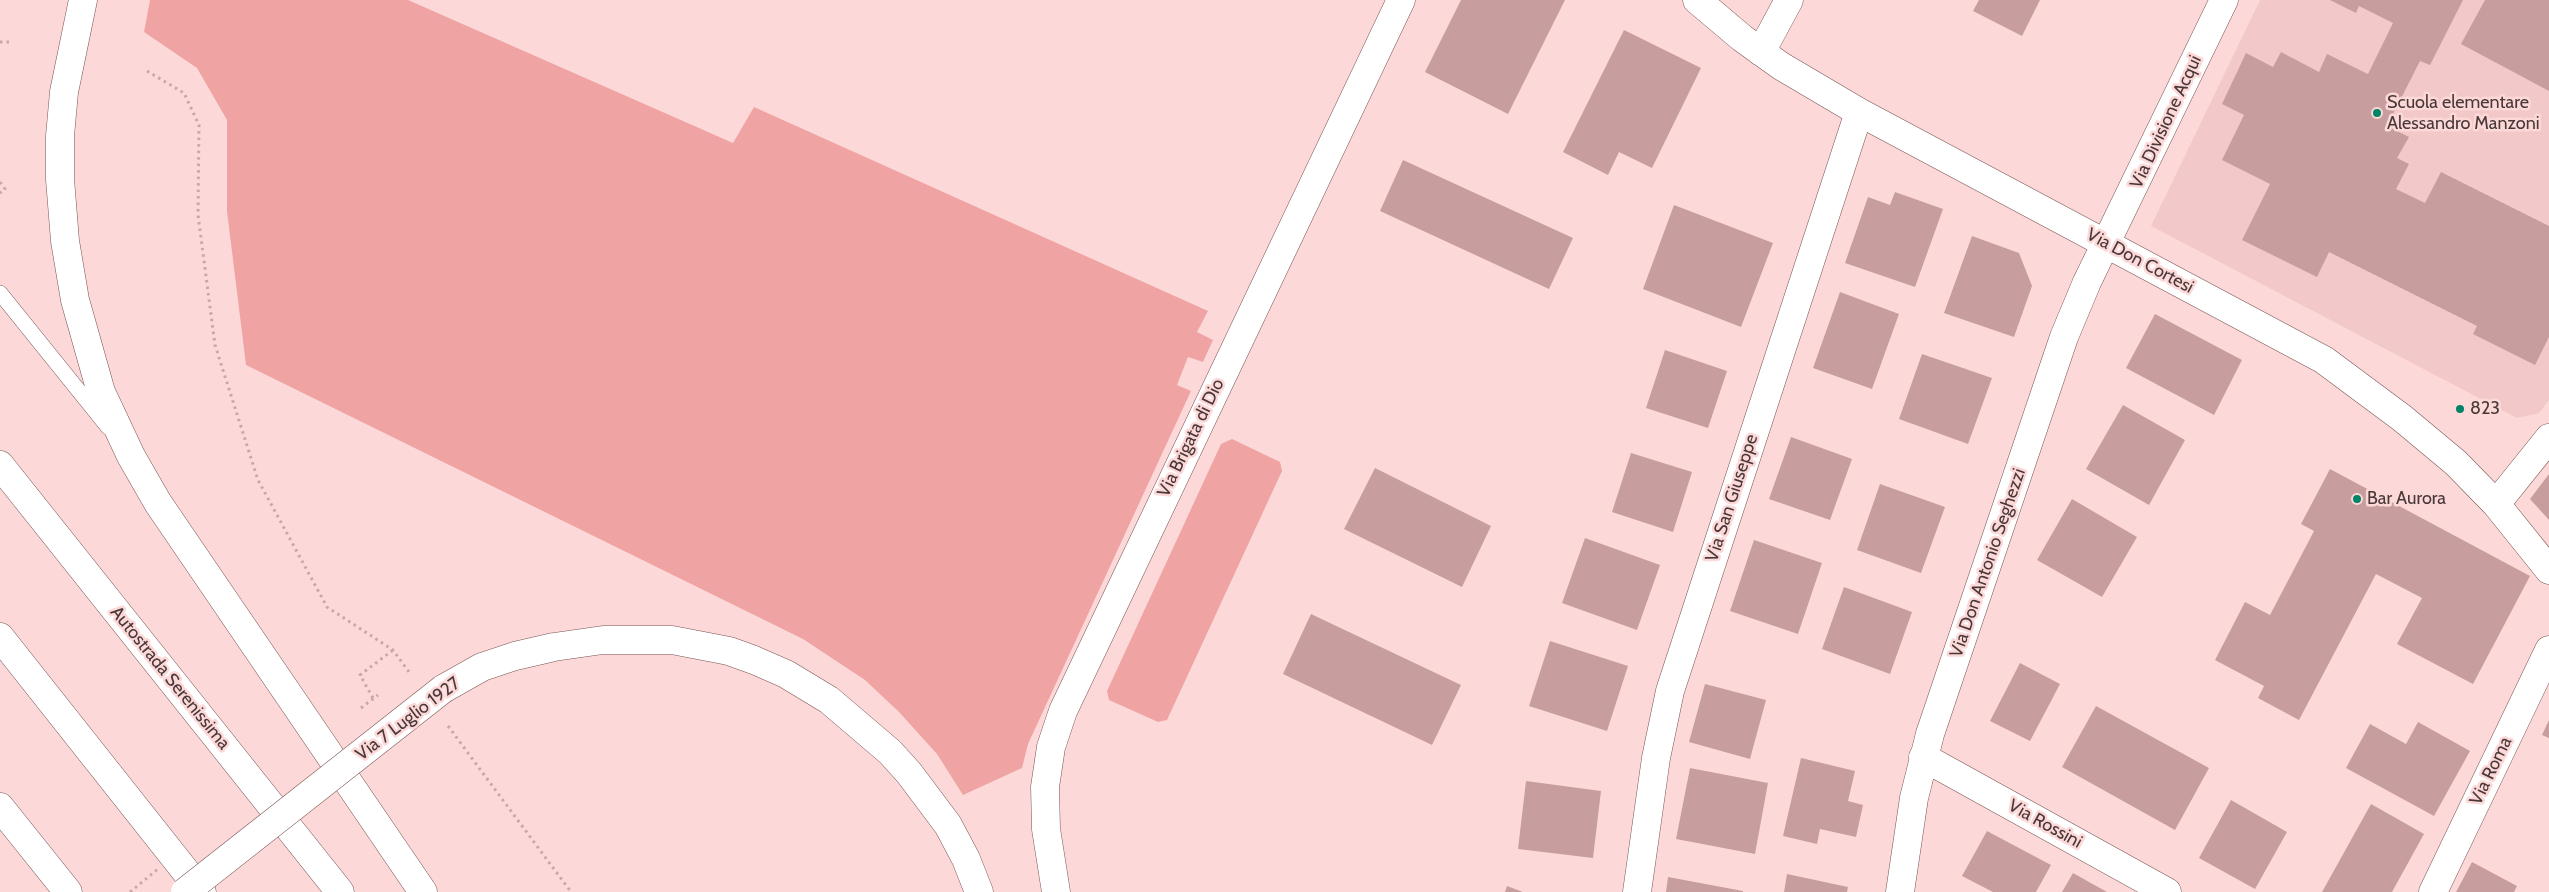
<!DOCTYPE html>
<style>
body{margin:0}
canvas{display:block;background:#fcd9d8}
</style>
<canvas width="2549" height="892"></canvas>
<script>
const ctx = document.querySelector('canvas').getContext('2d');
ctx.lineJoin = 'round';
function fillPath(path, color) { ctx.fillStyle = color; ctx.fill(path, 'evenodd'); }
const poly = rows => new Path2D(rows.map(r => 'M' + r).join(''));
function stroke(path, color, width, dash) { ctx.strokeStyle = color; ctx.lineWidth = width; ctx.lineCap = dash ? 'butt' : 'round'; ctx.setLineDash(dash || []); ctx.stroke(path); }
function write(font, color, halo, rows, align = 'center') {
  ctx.font = font + ' Cabin,sans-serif'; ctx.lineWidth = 5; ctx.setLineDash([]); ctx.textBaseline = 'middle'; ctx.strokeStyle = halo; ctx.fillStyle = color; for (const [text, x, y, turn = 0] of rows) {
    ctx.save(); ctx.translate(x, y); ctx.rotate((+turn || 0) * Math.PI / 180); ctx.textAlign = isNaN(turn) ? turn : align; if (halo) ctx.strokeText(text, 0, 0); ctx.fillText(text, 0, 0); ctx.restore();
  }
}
fillPath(poly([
 [2260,0,2549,0,2549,400,2539,413,2517,418,2151,226]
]), '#f2c9c8');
fillPath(poly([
 [150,0,408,0,733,143,754,107,1208,311,1197,332,1213,340,1203,362,1188,357,1177,385,1191,391,1028,744,1022,768,963,795,937,754,899,712,865,680,803,639,246,365,227,211,227,120,197,68,144,32],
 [1232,439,1280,462,1282,471,1167,720,1158,722,1109,700,1107,691,1221,444]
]), '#efa4a3');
fillPath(poly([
 [1461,0,1565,0,1508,114,1425,72],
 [1979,0,2040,0,2022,36,1973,11],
 [2330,0,2463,0,2430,65,2420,61,2387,126,2409,137,2397,158,2409,164,2396,189,2425,203,2441,172,2549,226,2549,337,2535,365,2473,334,2477,326,2329,252,2317,277,2242,240,2270,184,2222,160,2244,115,2222,104,2246,53,2273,67,2281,52,2319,72,2327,54,2368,74,2393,23,2359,6,2356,13],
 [2485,0,2549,0,2549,91,2461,44],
 [1624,30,1701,68,1652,168,1619,152,1608,175,1563,152],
 [1403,160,1573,238,1549,289,1380,211],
 [1895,192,1943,209,1915,287,1845,263,1868,197,1890,205],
 [1674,205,1773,243,1741,327,1643,289],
 [1972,236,2019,253,2032,286,2014,337,1944,313],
 [1840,292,1899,314,1872,389,1813,368],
 [2155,314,2242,360,2214,415,2126,368],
 [1665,350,1727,371,1708,428,1646,408],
 [1922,354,1992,378,1968,444,1899,419],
 [2123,405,2185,440,2149,505,2086,469],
 [1791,437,1852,459,1830,520,1769,499],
 [1631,453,1692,472,1673,532,1612,512],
 [1375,468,1491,526,1462,587,1344,529],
 [2330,469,2530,576,2473,684,2397,644,2422,598,2376,574,2299,720,2258,698,2264,686,2215,660,2245,602,2270,615,2314,531,2301,524],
 [2549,474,2549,520,2530,499],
 [1880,484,1945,507,1921,573,1857,550],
 [2072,499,2137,537,2102,597,2037,560],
 [1585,538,1660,565,1637,630,1562,603],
 [1754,540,1822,563,1798,634,1730,611],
 [1844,587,1912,612,1890,674,1822,649],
 [1311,614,1461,685,1432,745,1283,674],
 [1550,641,1628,666,1607,731,1529,706],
 [2020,663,2060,684,2030,741,1990,721],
 [1705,684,1766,700,1750,759,1689,742],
 [2096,706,2209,768,2175,830,2062,767],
 [2549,720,2549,738,2542,735],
 [2418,722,2470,751,2434,816,2346,768,2370,724,2406,744],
 [1801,758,1855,771,1848,801,1863,805,1856,837,1820,829,1817,844,1783,836],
 [1690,768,1768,783,1755,854,1676,839],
 [1526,781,1601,791,1593,858,1518,849],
 [2231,800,2287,832,2255,889,2199,858],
 [2371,804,2424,834,2392,892,2322,892],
 [1987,831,2051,865,2036,892,1993,892,1962,876],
 [2472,862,2517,886,2514,892,2456,892],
 [2073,873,2107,892,2062,892],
 [1787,874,1848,887,1847,892,1784,892],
 [1668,877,1743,891,1743,892,1666,892],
 [1507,886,1523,892,1505,892]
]), '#c79e9d');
const service = poly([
 [0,293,108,427]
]);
const minor = poly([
 [1697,0,1742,38,1781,66,1859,112,2324,360,2402,418,2456,463,2496,504,2549,570],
 [1761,52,1789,0],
 [2496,504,2549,438],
 [443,689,482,667,515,656,554,647,603,640,672,640,729,651,754,660,786,674,829,700,890,752,909,773,948,825,966,859,979,892],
 [1923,757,2167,892],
 [1056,892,1046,829,1045,787,1051,747,1063,711,1401,0],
 [1637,892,1656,758,1670,691,1859,112],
 [1900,892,1914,798,1930,734,2064,337,2087,282,2224,0],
 [2433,892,2549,650]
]);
const motorway = poly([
 [83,0,64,92,60,136,60,179,65,241,75,300,101,392,131,456,158,503,423,892],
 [0,465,340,892],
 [0,637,202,892],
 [0,807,68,892]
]);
stroke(service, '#795454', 16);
stroke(minor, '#795454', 29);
stroke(motorway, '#795454', 29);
stroke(poly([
 [0,42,11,42],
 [147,71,184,93,199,125,198,215,215,345,258,480,327,607,393,650,409,672],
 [0,182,5,189,0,193],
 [373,698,360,675,393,650],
 [448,726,571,892]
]), '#c6a8a7', 3, [2.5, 4]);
stroke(service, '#fff', 15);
stroke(minor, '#fff', 28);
stroke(motorway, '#fff', 28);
const minorBridge = poly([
 [185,892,443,689]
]);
stroke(minorBridge, '#795454', 29, []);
stroke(poly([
 [361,708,378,695],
 [130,892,158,869]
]), '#c6a8a7', 3, [2.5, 4]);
stroke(minorBridge, '#fff', 28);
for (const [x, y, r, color] of [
 [2377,113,5,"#008467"],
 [2460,409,5,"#008467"],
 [2357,499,5,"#008467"]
]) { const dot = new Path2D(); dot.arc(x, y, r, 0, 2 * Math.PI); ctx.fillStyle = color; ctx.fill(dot); stroke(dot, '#fcd9d8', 2); }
write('18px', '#493838', '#fcd9d8', [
 ["Scuola elementare",2387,103],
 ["Alessandro Manzoni",2387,124],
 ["823",2470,409],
 ["Bar Aurora",2367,499]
], 'left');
write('18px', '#493838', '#fcd9d8', [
 ["Via Divisione Acqui",2166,122,-65],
 ["Via Don Cortesi",2140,261,28],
 ["Via Brigata di Dio",1191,438,-64],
 ["Via San Giuseppe",1732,498,-72],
 ["Via Don Antonio Seghezzi",1988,563,-71],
 ["Autostrada Serenissima",170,678,51],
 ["Via 7 Luglio 1927",408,719,-37],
 ["Via Roma",2491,771,-64],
 ["Via Rossini",2045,824,29]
]);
</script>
